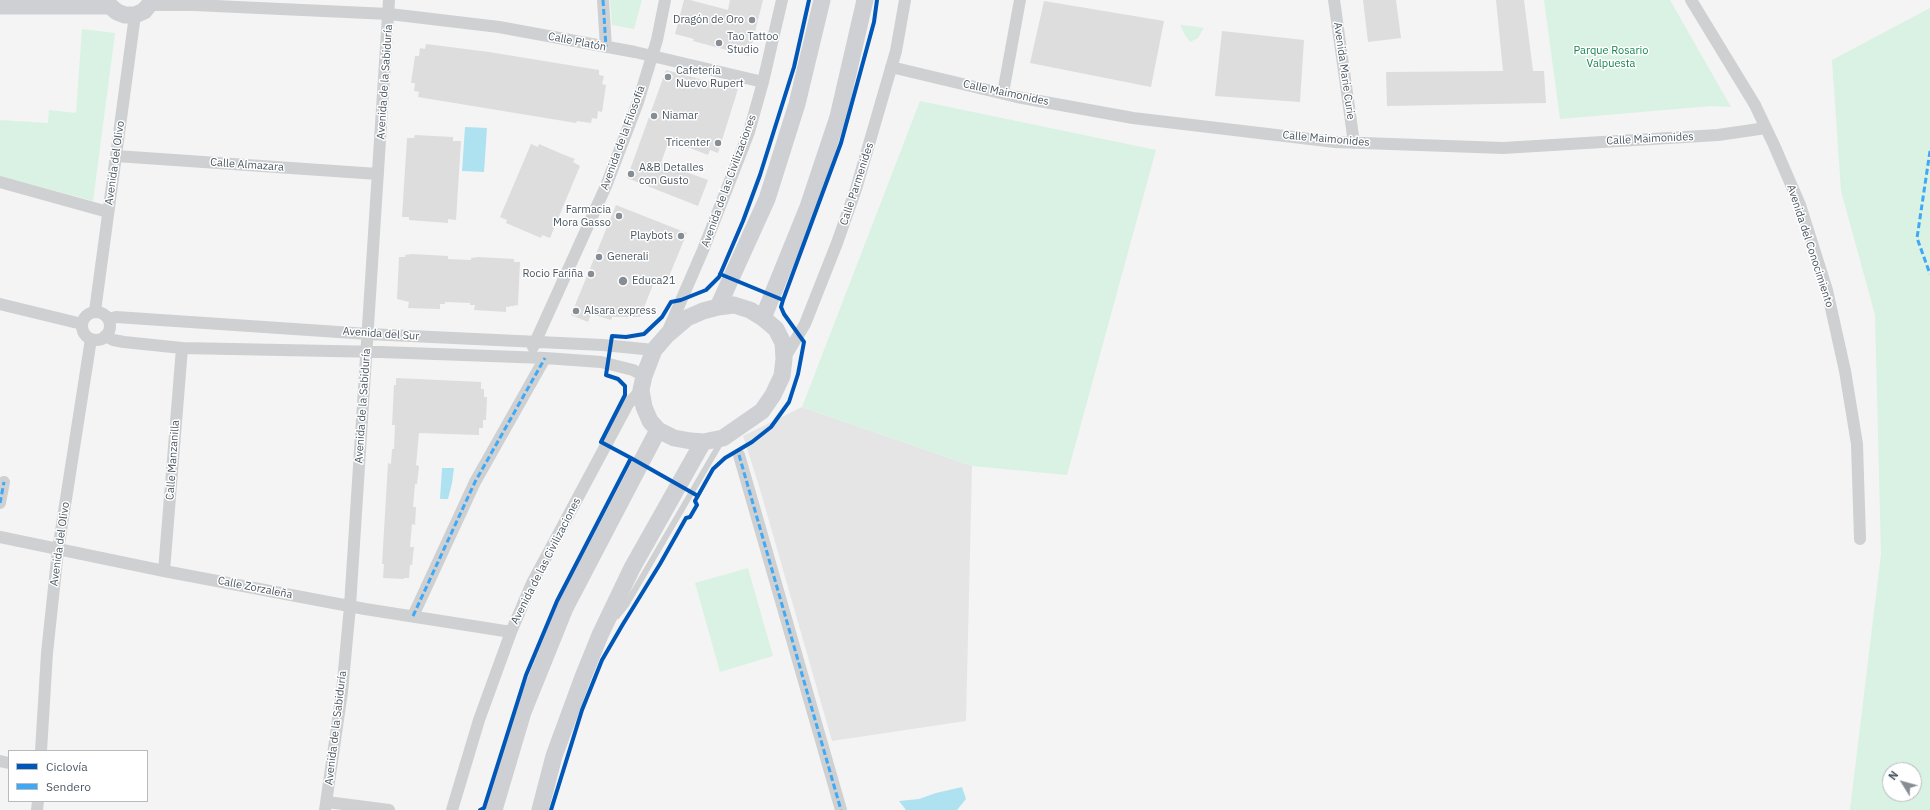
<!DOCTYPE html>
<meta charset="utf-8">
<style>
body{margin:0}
#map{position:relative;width:1930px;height:810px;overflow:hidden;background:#f4f4f4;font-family:"IBM Plex Sans",sans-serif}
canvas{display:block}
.legend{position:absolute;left:8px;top:750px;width:140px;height:52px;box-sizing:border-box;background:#fff;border:1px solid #b7bbc0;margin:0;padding:5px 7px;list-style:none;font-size:12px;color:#4a5661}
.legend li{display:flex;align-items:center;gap:8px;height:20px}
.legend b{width:20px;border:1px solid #b7bbc0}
.north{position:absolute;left:1882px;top:762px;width:40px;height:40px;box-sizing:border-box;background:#fff;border:1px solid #b7bbc0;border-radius:50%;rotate:307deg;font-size:11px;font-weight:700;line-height:16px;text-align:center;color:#4a5661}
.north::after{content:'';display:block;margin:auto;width:14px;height:18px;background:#868d94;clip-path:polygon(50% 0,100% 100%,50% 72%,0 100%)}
</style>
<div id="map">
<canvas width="1930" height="810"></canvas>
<ul class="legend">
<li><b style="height:5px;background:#0057b8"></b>Ciclovía</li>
<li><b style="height:5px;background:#3fa9f5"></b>Sendero</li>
</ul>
<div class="north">N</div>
</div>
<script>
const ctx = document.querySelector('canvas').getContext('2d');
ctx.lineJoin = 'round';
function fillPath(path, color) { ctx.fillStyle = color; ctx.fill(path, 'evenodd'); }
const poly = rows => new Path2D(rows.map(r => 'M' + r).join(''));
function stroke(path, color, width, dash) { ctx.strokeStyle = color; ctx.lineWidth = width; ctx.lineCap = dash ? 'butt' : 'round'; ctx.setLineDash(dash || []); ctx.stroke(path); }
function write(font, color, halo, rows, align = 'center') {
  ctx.font = font + ' "IBM Plex Sans",sans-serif'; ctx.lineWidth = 3; ctx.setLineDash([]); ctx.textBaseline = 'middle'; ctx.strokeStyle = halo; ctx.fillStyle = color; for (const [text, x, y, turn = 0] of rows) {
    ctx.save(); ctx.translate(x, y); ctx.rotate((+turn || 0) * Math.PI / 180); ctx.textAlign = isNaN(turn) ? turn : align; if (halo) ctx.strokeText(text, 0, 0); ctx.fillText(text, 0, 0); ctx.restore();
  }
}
fillPath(poly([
 [802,407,972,466,966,721,832,741,759,486,743,436]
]), '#e6e5e6');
fillPath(poly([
 [610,0,642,0,634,29,612,25],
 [1544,0,1670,0,1731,107,1711,106,1560,119],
 [1930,8,1930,810,1850,810,1881,554,1875,315,1841,191,1832,60],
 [1890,770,1914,770,1914,794,1890,794],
 [1180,25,1192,26,1204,28,1198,38,1190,42,1185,35],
 [82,29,115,33,93,201,0,176,0,120,48,123,49,110,76,113],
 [920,101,1156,150,1067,475,972,466,802,407],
 [748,568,773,656,720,672,695,583]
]), '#d9f2e3');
fillPath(poly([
 [465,127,487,128,484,172,462,171],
 [442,468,454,468,452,483,448,499,440,499],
 [962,787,966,799,957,810,906,810,899,801,919,799,936,793]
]), '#aee2f0');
fillPath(poly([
 [684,0,690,0,728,10,730,0,763,0,749,56,693,41,694,39,675,34],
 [1363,0,1396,0,1401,38,1368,42],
 [1496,0,1524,0,1533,71,1544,71,1546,103,1387,106,1386,72,1503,71],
 [1044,1,1164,21,1151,87,1030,63],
 [1222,31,1304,40,1300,102,1215,96],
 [426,44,489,52,599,70,599,75,604,76,602,84,606,85,602,112,598,111,597,119,592,118,591,123,577,121,576,123,418,97,419,92,414,91,415,83,411,83,415,56,419,56,420,48,425,49],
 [666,70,738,89,718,153,710,150,708,155,669,140,661,163,708,180,698,206,627,178],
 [415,135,453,137,453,141,461,141,456,220,448,219,448,223,409,220,409,217,402,217,407,138,414,138],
 [531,144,538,147,539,144,562,154,575,159,573,162,580,166,550,238,542,235,541,238,506,223,507,220,500,217],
 [616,205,687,233,667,281,653,285,640,317,612,317,611,320,591,314,588,322,571,315],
 [412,254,448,256,448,259,471,260,471,258,478,257,514,259,514,262,520,262,518,305,506,307,506,312,474,310,475,305,470,305,470,303,445,302,445,304,440,304,440,309,408,308,409,302,397,299,399,257,405,257,405,255],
 [396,378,481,382,481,389,484,389,484,397,487,397,486,420,483,420,483,428,479,428,479,435,419,433,416,465,419,466,417,484,415,484,413,507,416,507,415,525,412,524,410,547,414,547,412,565,410,565,409,578,404,578,404,579,383,578,384,564,382,564,388,463,391,464,392,449,394,449,395,425,392,425,394,385,396,385]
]), '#ddddde');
stroke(poly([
 [617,616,626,605,721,442]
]), '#ced0d2', 6);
stroke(poly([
 [603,0,606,47],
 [1334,0,1354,143],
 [1691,0,1755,105,1774,145,1800,205,1827,290,1845,371,1857,444,1860,539],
 [151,5,194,5,389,14,415,17,499,27,635,52,763,82],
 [891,67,1017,97,1133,118,1335,142,1503,148,1718,135,1766,128],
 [1003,93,1020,0],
 [116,156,378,174],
 [0,182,108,212],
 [0,304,82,324],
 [95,311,135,15],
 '82 326a14 14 0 1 1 28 0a14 14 0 1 1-28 0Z',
 [109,319,116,317,368,334,603,345,654,350],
 [667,333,703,250,749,132,763,82,782,0],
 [105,336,113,340,124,342,182,348,381,352,545,358,601,362,633,370,644,376],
 [533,347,606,186,638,102,657,40,665,0],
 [784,359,805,324,837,243,856,189,896,51,905,0],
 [739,455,841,810],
 [0,503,4,482],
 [0,537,164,571,365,609,511,632],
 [164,571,182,348],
 [413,616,475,482,545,358],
 [41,751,47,653,58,550,91,339],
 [0,761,9,763],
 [327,802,389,810],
 [37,810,38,801],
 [325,810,342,692,350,606,389,0],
 [452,810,479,720,511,632,532,583,628,404,641,390]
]), '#ced0d2', 12);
stroke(poly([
 [107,0,110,6,117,12,125,15,135,15,144,11,153,0],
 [0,6,110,6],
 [734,305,750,310,763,318,776,329,783,343,784,359,782,376,773,395,762,411,723,438,703,442,691,441,674,438,658,430,650,421,644,407,641,390,644,376,654,350,667,335,687,318,703,311,718,307,734,305],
 [718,307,767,199,797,104,822,0],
 [763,318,808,207,838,117,865,0],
 [494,810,523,712,565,608,658,430],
 [540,810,554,756,583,677,600,635,632,568,703,442]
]), '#ced0d4', 17);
stroke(poly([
 [603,0,606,47],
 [1930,151,1917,238,1930,274],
 [739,455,841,810],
 [0,503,4,482],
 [413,616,475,482,545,358]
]), '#3fa9f5', 3, [6, 3]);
stroke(poly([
 [720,274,783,300],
 [631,458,698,496],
 [480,810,484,808,526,675,557,601,631,458,601,442,625,395,625,386,618,379,606,375,612,336,626,337,644,334,662,317,671,302,681,300,706,290,719,277,743,221,760,175,794,67,809,0],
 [551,810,582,710,602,660,623,624,660,564,686,518,690,517,697,505,695,501,713,469,725,458,752,442,771,427,789,402,798,374,804,342,784,314,781,307,783,300,841,143,874,22,877,0]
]), '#0057b8', 4);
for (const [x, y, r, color] of [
 [752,20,4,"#868d94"],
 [719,43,4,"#868d94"],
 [668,77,4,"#868d94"],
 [654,116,4,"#868d94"],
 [718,143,4,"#868d94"],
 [631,174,4,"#868d94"],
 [619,216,4,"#868d94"],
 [681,236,4,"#868d94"],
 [599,257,4,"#868d94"],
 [591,274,4,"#868d94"],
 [623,281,5,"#868d94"],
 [576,311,4,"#868d94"]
]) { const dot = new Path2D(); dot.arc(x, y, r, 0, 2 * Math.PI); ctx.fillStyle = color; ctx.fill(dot); stroke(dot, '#fff', 1.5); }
write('11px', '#4a5661', '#fff', [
 ["Dragón de Oro",744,20,"right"],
 ["Tao Tattoo",727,37],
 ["Studio",727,50],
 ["Cafetería",676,71],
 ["Nuevo Rupert",676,84],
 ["Niamar",662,116],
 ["Tricenter",710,143,"right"],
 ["A&B Detalles",639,168],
 ["con Gusto",639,181],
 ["Farmacia",611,210,"right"],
 ["Mora Gasso",611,223,"right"],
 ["Playbots",673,236,"right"],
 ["Generali",607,257],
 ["Rocio Fariña",583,274,"right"],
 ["Educa21",632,281],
 ["Alsara express",584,311]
], 'left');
write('11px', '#4a5661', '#fff', [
 ["Calle Platón",577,42,11],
 ["Avenida Marie Curie",1344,71,82],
 ["Avenida de la Sabiduría",385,82,-86],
 ["Calle Maimonides",1006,93,12],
 ["Avenida de la Filosofía",623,138,-70],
 ["Calle Maimonides",1326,139,5],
 ["Calle Maimonides",1650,139,-3],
 ["Avenida del Olivo",115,163,-82],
 ["Calle Almazara",247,165,4],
 ["Avenida de las Civilizaciones",729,181,-70],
 ["Calle Parmenides",857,184,-72],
 ["Avenida del Conocimiento",1810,246,72],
 ["Avenida del Sur",381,334,4],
 ["Avenida de la Sabiduría",363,406,-86],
 ["Calle Manzanilla",173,460,-86],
 ["Avenida del Olivo",60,544,-82],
 ["Avenida de las Civilizaciones",546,561,-63],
 ["Calle Zorzaleña",255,588,11],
 ["Avenida de la Sabiduría",336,728,-83]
]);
write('11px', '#17864f', '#fff', [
 ["Parque Rosario",1611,51],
 ["Valpuesta",1611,64]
]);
</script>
